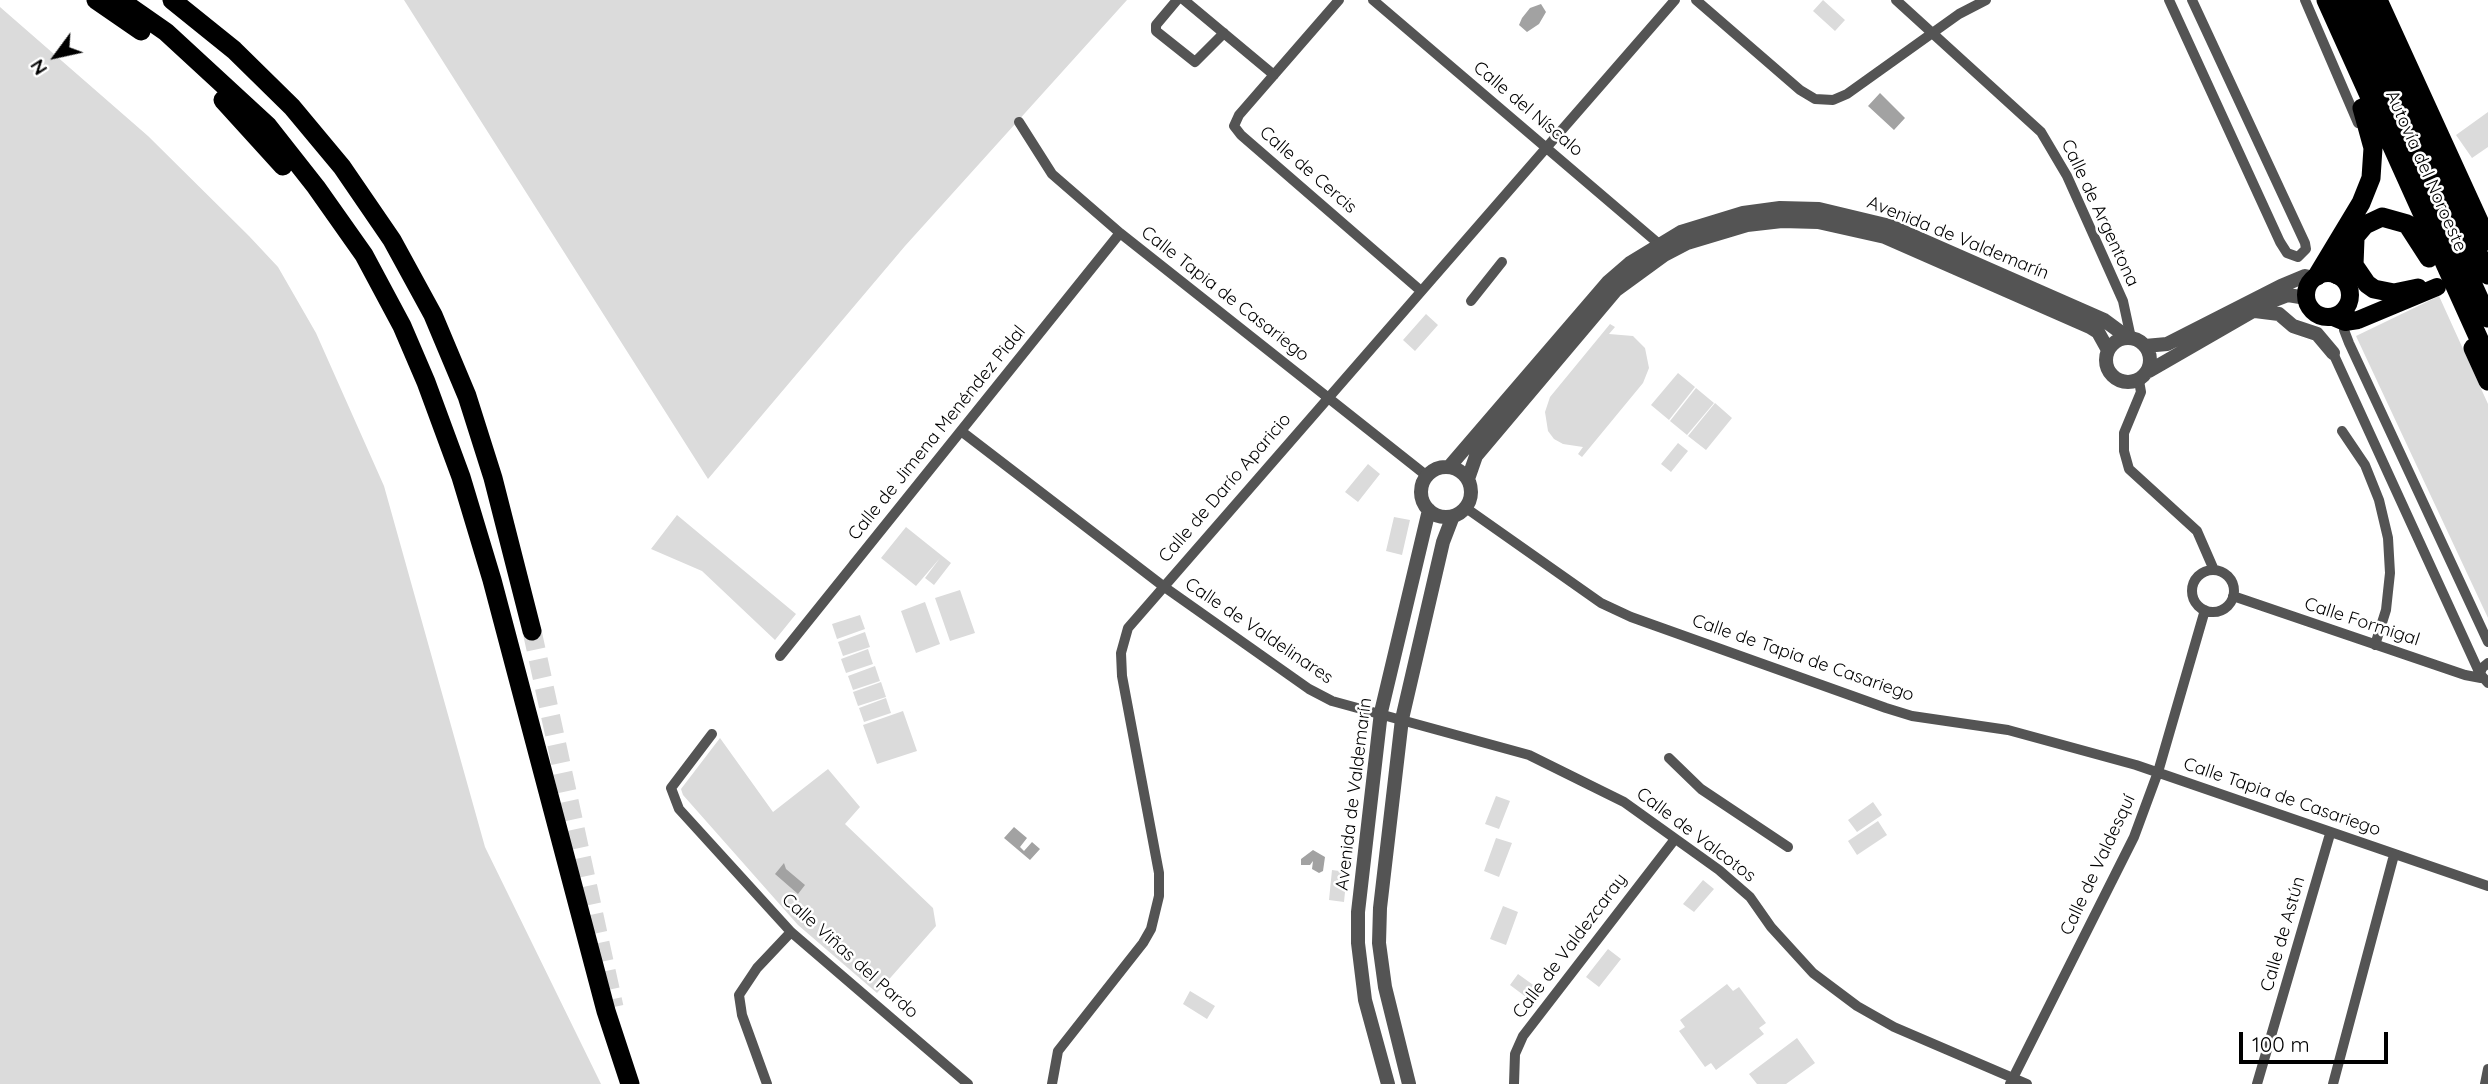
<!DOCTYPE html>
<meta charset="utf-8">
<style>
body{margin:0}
#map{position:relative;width:2488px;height:1084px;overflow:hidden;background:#fff;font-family:Quicksand,sans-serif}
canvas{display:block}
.north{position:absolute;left:21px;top:21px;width:70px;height:70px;-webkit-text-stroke:5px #fff;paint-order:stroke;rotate:237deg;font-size:19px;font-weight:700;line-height:28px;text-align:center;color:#000}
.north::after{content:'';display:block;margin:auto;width:24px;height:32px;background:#000;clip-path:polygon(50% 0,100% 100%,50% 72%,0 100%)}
.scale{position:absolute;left:2239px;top:1032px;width:149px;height:32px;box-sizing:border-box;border:4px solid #000;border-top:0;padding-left:9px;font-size:21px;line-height:24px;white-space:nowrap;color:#000;-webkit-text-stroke:5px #fff;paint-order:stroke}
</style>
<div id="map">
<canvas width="2488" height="1084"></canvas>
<div class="north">N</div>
<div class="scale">100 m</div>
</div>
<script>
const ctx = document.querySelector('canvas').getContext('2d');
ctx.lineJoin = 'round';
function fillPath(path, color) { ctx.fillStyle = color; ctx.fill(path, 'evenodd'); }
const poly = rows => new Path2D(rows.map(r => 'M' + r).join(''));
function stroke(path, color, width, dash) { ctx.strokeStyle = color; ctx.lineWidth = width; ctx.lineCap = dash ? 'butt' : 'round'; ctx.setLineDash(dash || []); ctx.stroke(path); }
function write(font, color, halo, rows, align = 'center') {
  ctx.font = font + ' Quicksand,sans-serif'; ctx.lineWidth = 5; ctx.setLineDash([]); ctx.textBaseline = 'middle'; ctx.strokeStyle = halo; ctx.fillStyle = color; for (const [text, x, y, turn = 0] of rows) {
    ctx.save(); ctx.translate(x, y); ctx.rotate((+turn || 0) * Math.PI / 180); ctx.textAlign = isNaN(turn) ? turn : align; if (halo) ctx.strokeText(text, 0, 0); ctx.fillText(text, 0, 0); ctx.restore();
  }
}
fillPath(poly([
 [404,0,1127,0,905,246,708,479],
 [1823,0,1845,20,1835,31,1813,11],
 [0,7,148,136,249,236,278,267,316,333,384,486,485,847,601,1084,0,1084],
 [2488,112,2488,147,2472,158,2456,135],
 [2439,296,2488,404,2488,618,2356,336],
 [1426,314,1438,325,1415,351,1403,340],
 [1610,324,1615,327,1609,334,1633,336,1645,348,1649,368,1643,383,1582,457,1578,454,1583,447,1563,444,1554,439,1548,431,1545,412,1550,397],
 [1678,373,1695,387,1669,420,1651,405],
 [1696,388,1714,403,1687,435,1670,421],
 [1715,403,1732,418,1706,450,1688,436],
 [1678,443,1688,451,1671,472,1661,464],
 [1368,464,1380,474,1358,502,1345,492],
 [677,515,796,614,775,640,702,571,651,549],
 [1394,517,1410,520,1402,555,1386,551],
 [906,527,951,563,934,585,925,578,940,558,916,586,881,558],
 [960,590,975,633,950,641,935,598],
 [925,602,940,644,916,653,901,611],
 [860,615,865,629,837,639,832,624],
 [865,632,870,647,843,656,838,642],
 [868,649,873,664,846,673,841,659],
 [875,666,880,681,853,690,848,676],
 [881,682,886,697,858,706,853,692],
 [886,698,891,713,864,722,859,708],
 [903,711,917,751,877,764,863,725],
 [720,738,773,812,828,769,860,807,845,824,933,908,936,926,877,993,798,925,683,795,681,789],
 [1496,796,1510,801,1499,829,1485,824],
 [1873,802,1882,815,1857,832,1848,820],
 [1878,821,1887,835,1857,855,1848,841],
 [1496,838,1512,843,1499,877,1484,871],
 [1332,870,1347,872,1344,902,1329,900],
 [1703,880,1714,889,1694,912,1683,904],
 [1503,906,1518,912,1506,945,1490,939],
 [1608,949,1621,959,1599,987,1586,977],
 [1518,974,1543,992,1534,1003,1510,985],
 [1727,984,1733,991,1739,987,1766,1023,1759,1028,1764,1034,1716,1070,1711,1063,1705,1067,1679,1031,1685,1027,1680,1020],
 [1190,991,1215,1006,1207,1019,1183,1004],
 [1797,1038,1815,1063,1786,1084,1757,1084,1749,1074]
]), '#dbdbdb');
fillPath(poly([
 [1541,4,1546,12,1539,24,1527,32,1519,25,1522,18,1530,8],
 [1880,93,1905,118,1894,130,1868,106],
 [1014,827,1027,838,1020,847,1024,851,1032,842,1040,849,1030,860,1004,838],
 [1313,850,1325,857,1323,871,1319,873,1312,869,1313,861,1310,865,1301,865,1301,859],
 [784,863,786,869,805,885,798,894,775,874]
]), '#a2a2a2');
stroke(poly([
 [532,631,614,1007]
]), '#d9d9d9', 19, [19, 10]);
stroke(poly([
 [1177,0,1156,25,1156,31,1195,62,1224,33],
 [1184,0,1274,75],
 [1339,0,1239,115,1234,126,1241,135,1421,291],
 [1373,0,1659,244],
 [1696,0,1800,90,1815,99,1833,100,1847,94,1959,14,1986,0],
 [1896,0,2041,132,2067,176,2123,301,2131,338],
 [2169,0,2280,242,2287,253,2298,257,2306,249,2305,243,2192,0],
 [2305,0,2358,123],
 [1019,122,1052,174,1120,233,1427,476],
 [1471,301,1502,262],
 [2345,322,2344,330,2349,343,2488,642],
 [2333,353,2480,674],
 [2139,381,2141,392,2124,433,2124,451,2129,469,2197,531,2214,570],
 [961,431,1163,586,1309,689,1332,701,1529,755,1624,802,1719,870,1750,897,1771,927,1813,973,1857,1006,1894,1027,2027,1084],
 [2342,431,2365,465,2379,500,2388,538,2390,573,2386,610,2375,645],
 [1466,508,1601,603,1631,617,1886,708,1912,716,2008,730,2136,765,2488,886],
 '2192 591a21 21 0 1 1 42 0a21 21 0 1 1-42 0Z',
 [2233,596,2465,675,2481,678],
 [780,656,1120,233],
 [2488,663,2482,668,2480,674,2488,683],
 [712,734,671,788,679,809,791,932,968,1084],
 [1669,758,1701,789,1788,847],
 [767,1084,742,1015,739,995,757,968,791,932],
 [1052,1084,1058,1051,1143,943,1151,929,1159,896,1159,873,1122,676,1121,653,1128,628,1675,0],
 [1514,1084,1515,1054,1523,1036,1675,839],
 [2010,1084,2134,837,2158,772,2205,610],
 [2257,1084,2330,834],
 [2333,1084,2394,855],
 [2485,1084,2488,1069]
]), '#545454', 10);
stroke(poly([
 [2255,311,2279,314,2293,326,2317,334,2333,353],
 '2106 360a22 22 0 1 1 44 0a22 22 0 1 1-44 0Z',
 [2145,346,2167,344,2281,286,2305,276,2314,278],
 [2149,371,2267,303,2288,295,2306,298],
 [1449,467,1608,282,1630,263,1681,232,1743,213,1780,208,1819,209,1890,226,2104,320,2127,337],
 '1421 492a25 25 0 1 1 50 0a25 25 0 1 1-50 0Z',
 [1468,479,1476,456,1616,290,1664,255,1687,243,1747,225,1782,221,1818,222,1885,237,2090,327,2098,332,2108,350],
 [1388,1084,1365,1000,1358,943,1358,912,1381,712,1429,510],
 [1409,1084,1385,987,1379,943,1380,908,1402,719,1443,542,1453,516]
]), '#545454', 14);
stroke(poly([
 '2306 295a22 22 0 1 1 44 0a22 22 0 1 1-44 0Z',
 [2333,317,2345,322,2358,320,2437,287]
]), '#000', 18);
stroke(poly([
 [96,0,141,31],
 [120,0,166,32,268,126,316,187,364,255,402,326,426,382,461,477,492,580,606,1011,630,1084],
 [172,0,234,50,292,107,342,167,392,240,433,315,467,396,493,478,532,631],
 [2326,0,2488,359],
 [2344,0,2488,318],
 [2362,0,2488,275],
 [2378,0,2488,241],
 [223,100,283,166],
 [2355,239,2354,265,2367,284,2374,289,2394,293,2418,288],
 [2337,275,2349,244,2365,225,2382,217,2407,224,2429,258],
 [2317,276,2361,203,2371,178,2373,148,2362,108],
 [2473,348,2488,381]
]), '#000', 19);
write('18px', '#000', '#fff', [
 ["Calle del Níscalo",1528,109,40],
 ["Calle de Cercis",1308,170,41],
 ["Autovía del Noroeste",2426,171,66],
 ["Calle de Argentona",2100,213,65],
 ["Avenida de Valdemarín",1958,238,22],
 ["Calle Tapia de Casariego",1225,294,38],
 ["Calle de Jimena Menéndez Pidal",937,433,-51],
 ["Calle de Darío Aparicio",1225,488,-49],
 ["Calle Formigal",2362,622,18],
 ["Calle de Valdelinares",1259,631,34],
 ["Calle de Tapia de Casariego",1803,658,19],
 ["Avenida de Valdemarín",1354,794,-83],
 ["Calle Tapia de Casariego",2282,797,19],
 ["Calle de Valcotos",1696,835,37],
 ["Calle de Valdesquí",2098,865,-65],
 ["Calle de Astún",2283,934,-74],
 ["Calle de Valdezcaray",1570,946,-53],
 ["Calle Viñas del Pardo",850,956,42]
]);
</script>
